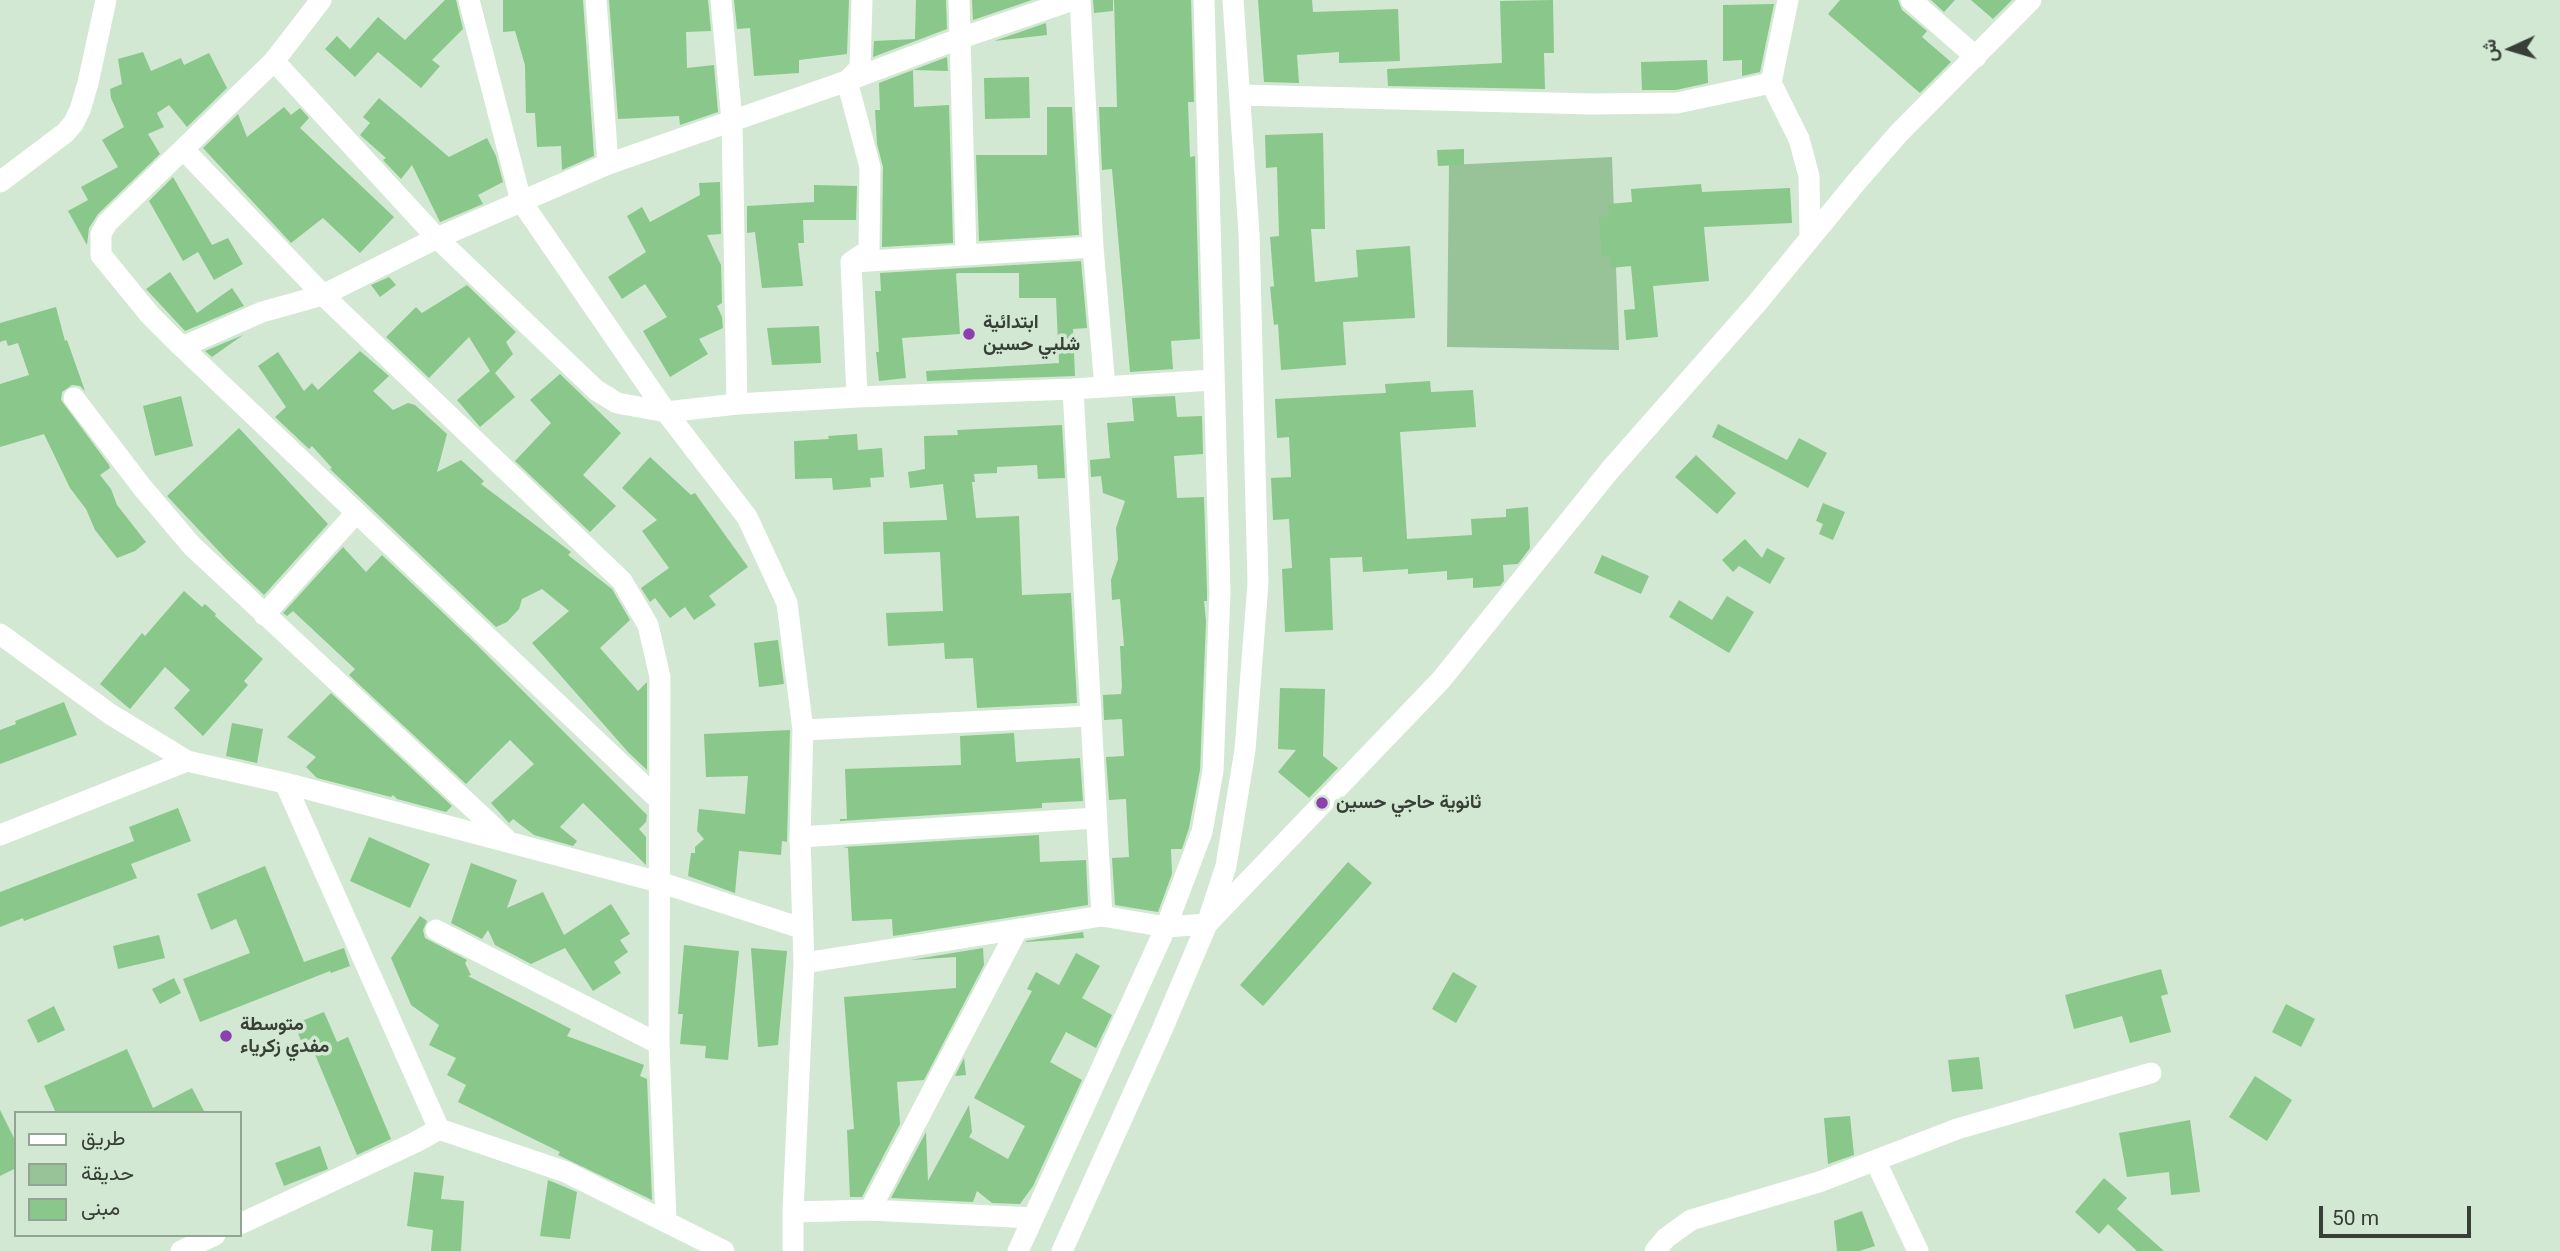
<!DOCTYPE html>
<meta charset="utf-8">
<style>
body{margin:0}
#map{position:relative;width:2560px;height:1251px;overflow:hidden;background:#d2e8d2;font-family:Roboto,Vazirmatn,sans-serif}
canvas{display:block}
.legend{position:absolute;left:14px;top:1111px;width:228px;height:126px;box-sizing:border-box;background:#d2e8d2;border:2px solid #94a494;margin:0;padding:9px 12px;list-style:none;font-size:21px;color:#373f37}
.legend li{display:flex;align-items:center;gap:14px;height:35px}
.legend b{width:35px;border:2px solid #94a494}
.north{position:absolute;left:2476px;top:14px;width:70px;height:70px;-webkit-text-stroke:5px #d2e8d2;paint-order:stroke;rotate:266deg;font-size:19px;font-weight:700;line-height:28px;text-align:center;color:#373f37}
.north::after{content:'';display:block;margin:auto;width:24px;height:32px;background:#373f37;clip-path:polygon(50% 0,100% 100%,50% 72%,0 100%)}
.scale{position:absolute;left:2319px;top:1206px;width:152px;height:32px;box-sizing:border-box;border:4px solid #373f37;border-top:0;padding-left:9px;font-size:21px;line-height:24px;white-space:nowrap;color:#373f37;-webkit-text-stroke:5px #d2e8d2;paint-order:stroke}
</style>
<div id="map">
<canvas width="2560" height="1251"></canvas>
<ul class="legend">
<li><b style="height:9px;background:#fff"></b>طريق</li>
<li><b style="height:19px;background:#98c298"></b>حديقة</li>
<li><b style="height:19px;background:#89c78a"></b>مبنى</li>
</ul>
<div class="north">ش</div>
<div class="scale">50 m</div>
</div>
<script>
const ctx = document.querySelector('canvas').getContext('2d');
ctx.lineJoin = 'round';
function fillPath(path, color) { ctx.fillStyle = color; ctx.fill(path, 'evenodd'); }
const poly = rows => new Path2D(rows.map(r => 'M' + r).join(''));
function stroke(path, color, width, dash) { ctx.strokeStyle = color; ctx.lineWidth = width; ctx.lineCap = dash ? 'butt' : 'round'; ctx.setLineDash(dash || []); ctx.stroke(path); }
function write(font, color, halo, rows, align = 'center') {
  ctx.font = font + ' Roboto,Vazirmatn,sans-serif'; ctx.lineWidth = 7; ctx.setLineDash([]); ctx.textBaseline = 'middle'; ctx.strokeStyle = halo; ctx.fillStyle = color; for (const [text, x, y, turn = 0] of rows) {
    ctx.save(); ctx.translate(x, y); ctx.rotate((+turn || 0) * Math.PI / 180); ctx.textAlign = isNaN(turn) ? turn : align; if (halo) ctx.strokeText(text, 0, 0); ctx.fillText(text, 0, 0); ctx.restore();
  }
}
fillPath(poly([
 [1612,157,1619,350,1447,347,1449,165]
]), '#98c298');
fillPath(poly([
 [445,0,456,0,463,29,432,60,440,66,421,88,378,52,355,77,325,49,337,36,350,49,378,17,405,40],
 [503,0,583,0,594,156,562,170,561,146,537,147,535,113,526,113,525,65,515,31,503,32],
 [609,0,708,0,711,31,686,32,687,68,714,65,718,112,680,125,679,116,618,119],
 [734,0,849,0,847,54,799,60,799,73,754,76,750,28,737,29],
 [916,0,946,0,947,29,873,57,874,41,915,39],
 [972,0,1032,0,973,20],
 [1093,0,1113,0,1113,11,1094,13],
 [1114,0,1191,0,1194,102,1188,102,1190,157,1195,156,1200,339,1171,341,1173,369,1130,372,1112,169,1102,170,1099,107,1117,107],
 [1258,0,1312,0,1313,12,1398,9,1400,61,1339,63,1339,52,1297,55,1299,83,1264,82],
 [1553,0,1554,53,1544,53,1545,89,1388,86,1387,69,1502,63,1500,1],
 [1840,0,1898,0,1902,10,1927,31,1922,37,1951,62,1920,93,1828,14],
 [1931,0,1955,0,1944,12],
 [1971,0,2012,0,1993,19],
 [1774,4,1760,72,1742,76,1742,60,1723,61,1723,5],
 [1046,23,1047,35,994,41],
 [143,52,151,71,181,58,184,65,209,53,227,88,187,127,169,105,157,113,164,127,148,134,160,154,98,214,89,228,87,245,68,211,88,200,81,187,118,167,102,140,124,127,111,98,110,89,122,84,118,59],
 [947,57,948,71,913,70],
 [1707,60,1708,83,1676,90,1642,90,1641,62],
 [913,70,914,107,949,105,953,243,882,247,883,167,877,144,875,110,880,110,879,83],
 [1029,77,1030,118,985,119,984,78],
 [379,98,449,157,487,138,496,156,503,182,478,195,483,204,440,222,412,165,401,179,383,160,386,158,360,135,370,123,363,117],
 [284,107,291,115,300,108,309,118,300,128,394,217,360,253,323,218,291,243,203,148,238,114,247,137],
 [1047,107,1072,107,1079,235,979,241,976,155,1047,155],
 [1323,133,1325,229,1311,229,1315,282,1358,277,1356,250,1410,246,1415,318,1343,322,1346,365,1281,370,1278,324,1274,325,1270,287,1274,286,1270,237,1279,236,1277,167,1266,168,1265,135],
 [1464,149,1464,165,1438,166,1437,150],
 [173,177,212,245,228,238,243,264,214,280,198,252,183,261,149,201,147,203],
 [720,182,721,234,707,235,721,265,722,303,717,306,722,317,723,328,699,339,708,354,670,377,643,331,667,317,645,284,622,299,608,277,646,252,627,216,642,207,650,222,700,195,699,183],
 [1701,184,1702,192,1790,188,1792,223,1704,227,1709,281,1653,286,1658,337,1626,340,1624,310,1635,309,1631,266,1611,268,1610,255,1602,256,1599,217,1609,216,1608,204,1632,202,1631,189],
 [814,185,857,186,856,220,803,220,804,243,798,243,803,286,762,288,755,232,747,233,747,204,747,206,814,202],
 [1081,261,1087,328,1073,329,1075,376,927,381,926,371,1059,363,1056,298,1019,298,1019,273,958,273,956,274,960,334,902,338,906,378,879,381,876,352,879,352,875,291,881,291,880,273],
 [170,272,197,313,232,288,244,306,185,331,146,289],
 [389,277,396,285,380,297,371,285],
 [467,285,516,332,506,342,513,354,495,373,515,397,480,427,457,400,490,371,469,337,429,378,386,337,416,307,422,313],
 [56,307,65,341,67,340,85,391,80,386,72,385,62,392,61,400,109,465,110,468,100,475,111,489,117,505,146,542,135,551,117,558,95,530,86,509,70,488,44,434,0,447,0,384,29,375,18,343,8,346,6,340,0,342,0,323],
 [819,326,821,363,772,365,767,328],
 [243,335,212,357,205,351],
 [360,351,389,376,373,391,393,410,408,403,415,405,447,434,437,472,461,460,484,481,481,484,571,552,568,555,612,589,630,620,600,648,638,691,647,682,647,770,628,752,532,643,569,611,542,589,522,599,519,609,507,622,496,627,330,469,332,468,312,446,309,449,275,417,286,407,258,366,278,352,304,391,312,383,318,390],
 [560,374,621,433,583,475,616,506,590,532,515,461,551,423,530,400],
 [1430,381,1431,392,1473,390,1476,427,1400,432,1407,539,1472,535,1471,519,1506,517,1506,509,1528,507,1530,548,1518,564,1503,565,1504,581,1500,586,1473,588,1473,578,1447,580,1447,571,1408,574,1408,569,1363,572,1362,557,1330,558,1333,630,1285,632,1282,569,1292,568,1289,519,1273,520,1271,478,1291,477,1289,437,1277,438,1275,399,1386,393,1385,384],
 [181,396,193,446,155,456,143,406],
 [1175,396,1177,417,1202,416,1203,454,1174,456,1177,498,1204,497,1207,592,1207,601,1204,601,1206,621,1200,770,1189,828,1182,849,1171,849,1172,874,1158,912,1115,905,1112,858,1129,857,1126,799,1109,800,1106,757,1124,756,1122,719,1104,720,1103,695,1121,694,1122,686,1120,646,1124,646,1120,599,1112,600,1111,580,1118,559,1116,528,1125,501,1103,493,1101,476,1091,477,1090,460,1110,458,1107,423,1134,421,1132,398],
 [1718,424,1787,460,1799,438,1827,453,1808,488,1712,437],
 [1062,425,1065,478,1038,479,1037,465,997,467,997,473,974,474,975,482,972,482,976,518,1019,516,1022,595,1071,593,1077,703,977,708,973,658,945,659,944,643,888,646,886,613,943,611,940,552,884,554,883,522,947,520,943,484,910,488,908,472,925,469,924,436,958,435,957,430],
 [239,428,328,524,264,595,229,562,167,496],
 [857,434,858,450,882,448,884,477,870,478,871,487,833,490,832,478,795,479,794,441,829,439,828,436],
 [1696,455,1736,493,1717,514,1675,477],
 [650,457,691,495,695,493,748,567,709,596,716,605,694,620,685,607,670,618,655,598,650,602,641,588,669,568,642,531,657,520,622,488],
 [1823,503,1845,512,1833,540,1819,534,1823,524,1816,521],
 [1745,539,1762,558,1767,548,1785,558,1770,584,1739,566,1733,572,1722,560],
 [343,547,366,572,382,555,477,645,647,815,646,822,639,829,646,837,646,865,583,803,560,827,577,841,573,846,534,835,513,819,509,823,491,803,534,764,510,740,466,784,349,675,355,669,293,611,287,616,283,613],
 [1602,555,1649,576,1641,594,1594,573],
 [184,591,202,607,205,604,216,614,215,616,263,659,244,681,248,685,203,736,174,708,190,690,165,667,130,709,100,684,142,633,145,636],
 [1727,596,1754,612,1729,653,1669,617,1679,600,1712,620],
 [778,640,784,684,759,687,754,643],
 [1280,688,1325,689,1323,756,1338,768,1309,798,1278,772,1296,750,1278,749],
 [331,693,452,806,446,812,397,799,393,795,391,797,317,778,306,767,316,757,287,737],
 [64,702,77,735,0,764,0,730,16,724,15,721],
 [232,723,263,729,257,763,226,756],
 [790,730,787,842,782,841,781,855,739,851,735,893,688,876,691,853,695,853,695,847,704,839,697,831,699,809,745,814,748,776,706,777,704,734],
 [1014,733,1016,762,1080,758,1083,801,1042,803,1042,808,840,821,840,819,847,819,845,769,961,765,960,736],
 [178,808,191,841,131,864,137,878,24,921,23,918,0,927,0,892,134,841,129,827],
 [1039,835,1040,862,1086,860,1088,905,893,936,892,919,852,921,848,848,843,847],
 [369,837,430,864,410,908,350,881],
 [1348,862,1372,883,1263,1006,1240,985],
 [471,863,517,880,507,908,543,892,564,935,611,904,630,934,620,940,628,952,614,962,621,973,593,991,565,948,531,964,495,945,488,930,482,939,451,923],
 [265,866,304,962,344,948,350,966,331,973,330,971,200,1022,183,979,250,953,236,919,211,930,197,894],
 [420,916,427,921,423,930,425,938,467,960,465,963,471,975,468,976,571,1029,567,1036,644,1065,640,1076,647,1079,652,1200,558,1155,560,1152,458,1102,466,1085,447,1075,456,1058,429,1045,439,1025,411,1005,391,958],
 [1083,932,1084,938,1026,942,1026,941],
 [159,935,165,958,118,969,113,946],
 [684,945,739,951,728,1060,705,1058,706,1046,680,1044,683,1014,678,1014],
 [751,948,787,951,778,1045,758,1047],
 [983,948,984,965,924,1080,897,1082,900,1124,862,1197,850,1197,847,1130,854,1129,844,997,956,988,956,957,910,960],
 [1076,953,1100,966,1082,998,1112,1015,1096,1048,1066,1032,1050,1062,1082,1080,1033,1186,1020,1204,992,1203,977,1191,973,1202,891,1198,926,1132,928,1181,969,1105,972,1132,969,1137,1008,1159,1025,1126,974,1098,1032,991,1027,989,1036,972,1059,985],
 [2161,969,2168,994,2161,996,2171,1032,2130,1043,2122,1016,2074,1029,2065,995],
 [1453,972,1477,986,1456,1023,1432,1009],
 [174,978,181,993,160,1004,152,989],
 [2286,1004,2315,1019,2301,1047,2272,1032],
 [54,1006,65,1030,38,1043,27,1020],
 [324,1012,337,1042,348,1037,391,1139,357,1155,309,1040,302,1043,294,1024],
 [127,1049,153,1108,192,1088,205,1113,56,1113,44,1086],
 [1979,1057,1983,1089,1952,1092,1948,1060],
 [964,1058,966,1075,955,1076],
 [2255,1076,2292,1100,2267,1141,2229,1117],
 [0,1110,16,1142,16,1168,0,1176],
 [1850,1116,1854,1155,1828,1164,1824,1118],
 [2190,1120,2200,1192,2171,1195,2169,1172,2127,1177,2119,1133],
 [320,1146,328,1169,284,1186,275,1163],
 [414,1172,444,1176,441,1199,464,1201,461,1251,431,1251,433,1230,407,1226],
 [2104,1178,2127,1198,2117,1209,2164,1251,2137,1251,2108,1224,2099,1234,2075,1212],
 [548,1180,577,1192,570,1239,540,1236],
 [1862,1211,1875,1246,1859,1251,1837,1251,1834,1221]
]), '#89c78a');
stroke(poly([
 [321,0,274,61,437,238,596,390,617,403,666,412,737,404,857,397,1073,389,1212,380],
 [469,0,521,201,666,412,747,517,787,603,803,730,800,837,804,963,793,1212,793,1251],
 [596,0,608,164],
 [721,0,732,121,737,404],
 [959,0,966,255],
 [1080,0,1093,247,1105,387],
 [1788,0,1771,83,1799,139,1809,176,1810,238],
 [1911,0,1976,57],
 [274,61,107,223,101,234,101,255,150,315,182,347,659,800],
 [1240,95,1591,104,1677,103,1771,83],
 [183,149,323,295,622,581,648,625,660,677,659,1044,666,1220],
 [0,182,65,133,73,124,80,110,88,83,106,0],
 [853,262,1093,247],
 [182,347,262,312,323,295,437,238,608,164,847,81,961,38,1073,0],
 [1073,389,1102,916],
 [857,397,851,262,869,250,870,167,847,81,860,68,862,0],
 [74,398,142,487,192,546,505,838],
 [264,615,356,513],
 [0,634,110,714,187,761,285,783,659,882,801,928],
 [803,730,1090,716],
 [285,783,439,1129,566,1172,724,1251],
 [0,835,187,761],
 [800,837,1096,818],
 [436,930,659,1044],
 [804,963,1102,916,1166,927,1207,924,1441,680,1610,470,1757,303,1858,180,1899,133,2031,0],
 [1876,1162,1918,1251],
 [870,1210,1017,930],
 [793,1212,870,1210,1033,1218],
 [240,1224,416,1142,439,1129],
 [181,1251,215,1235],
 [1018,1251,1166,927,1202,832,1213,771,1220,592,1204,0],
 [1062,1251,1162,1030,1207,924,1226,866,1245,750,1258,583,1249,233,1233,0],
 [1655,1251,1666,1238,1691,1220,1819,1182,1957,1129,2151,1073]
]), '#fff', 21);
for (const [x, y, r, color] of [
 [969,334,7,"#8d3fb0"],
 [1322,803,7,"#8d3fb0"],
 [226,1036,7,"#8d3fb0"]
]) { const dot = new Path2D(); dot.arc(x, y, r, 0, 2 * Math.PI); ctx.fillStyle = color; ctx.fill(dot); stroke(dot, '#d2e8d2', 2.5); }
write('bold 19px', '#373f37', '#d2e8d2', [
 ["ابتدائية",983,323],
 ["شلبي حسين",983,345],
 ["ثانوية حاجي حسين",1336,803],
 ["متوسطة",240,1025],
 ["مفدي زكرياء",240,1047]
], 'left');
</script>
